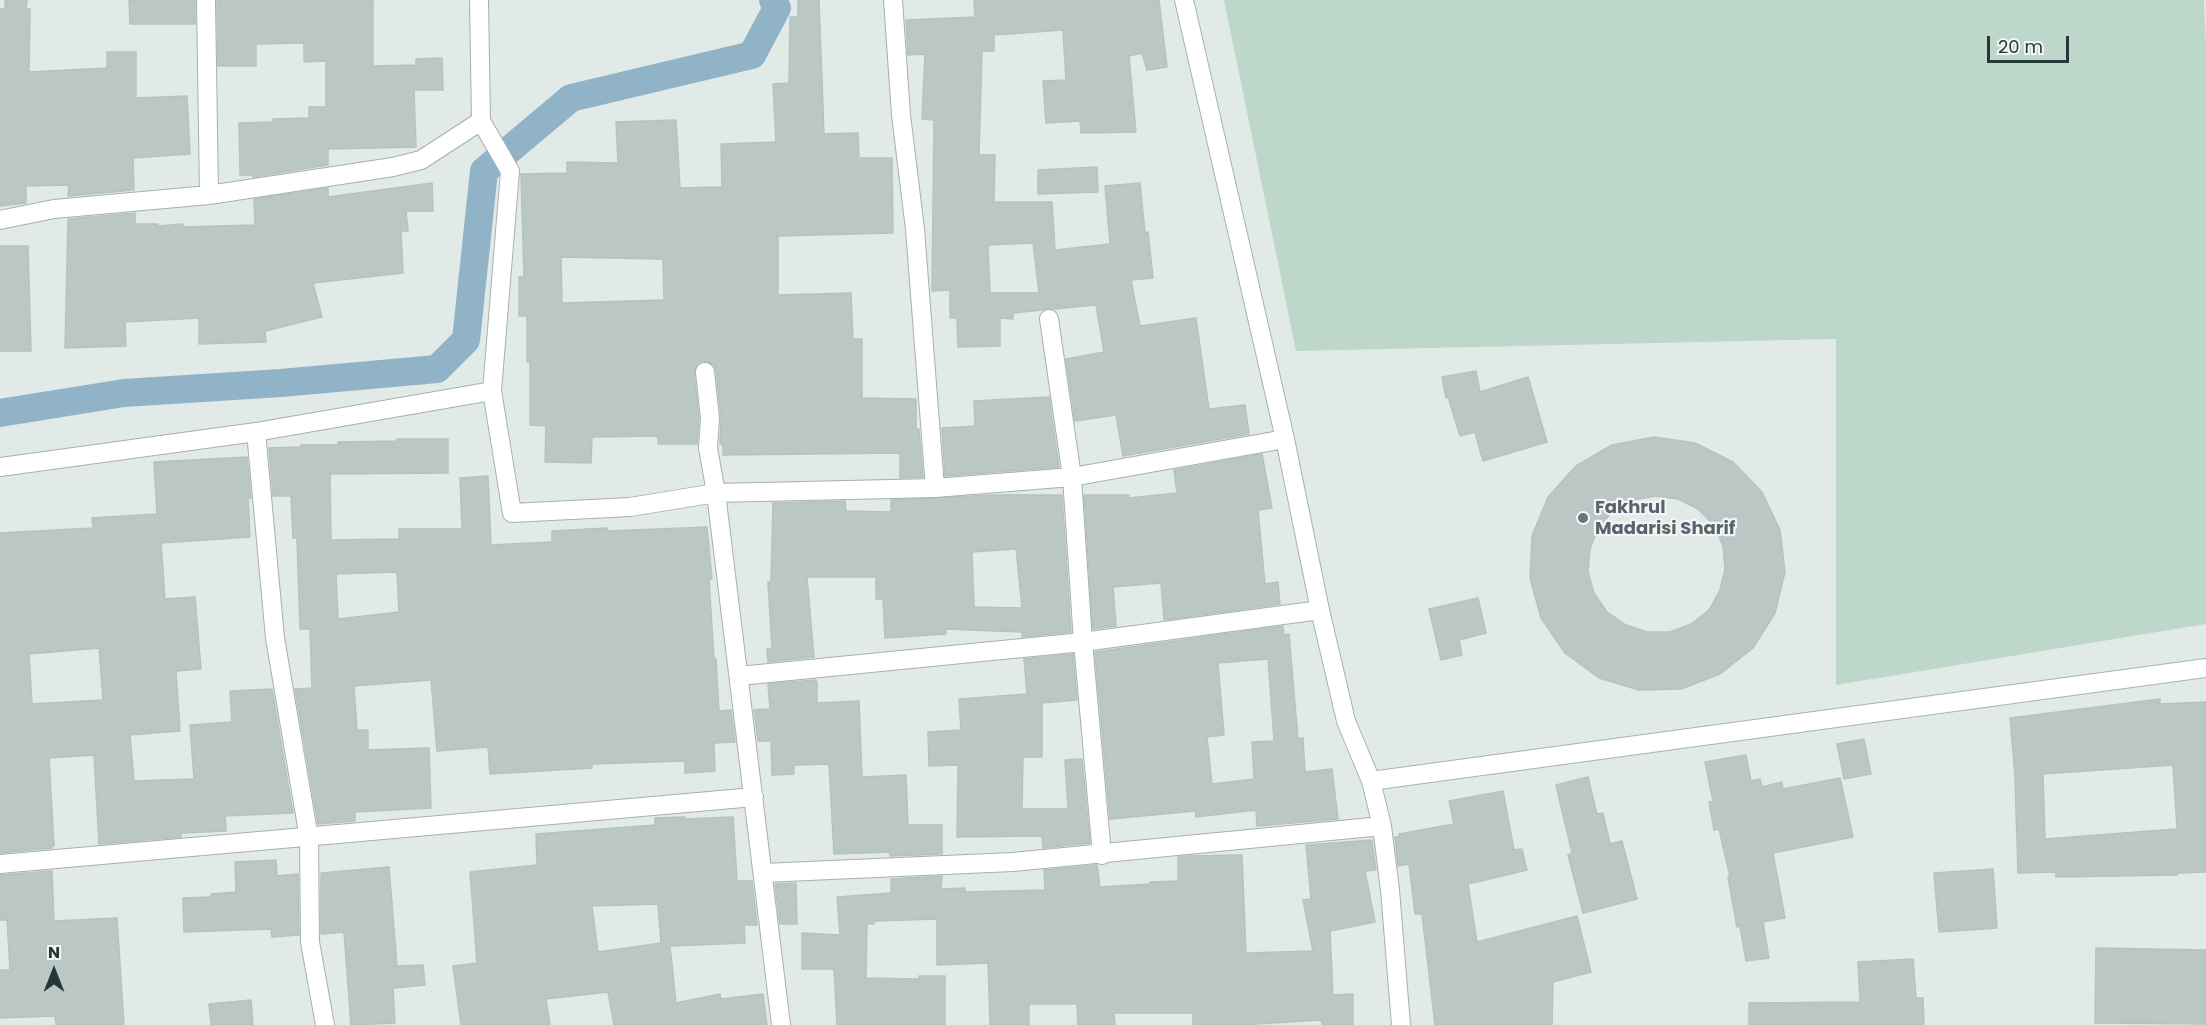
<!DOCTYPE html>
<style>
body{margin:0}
#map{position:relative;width:2206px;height:1025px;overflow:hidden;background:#e2eae8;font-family:Poppins,sans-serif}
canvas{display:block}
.north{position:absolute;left:24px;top:941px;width:60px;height:60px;-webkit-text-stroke:4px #f2f7f5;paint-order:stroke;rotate:0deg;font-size:16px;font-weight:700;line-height:24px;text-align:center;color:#243937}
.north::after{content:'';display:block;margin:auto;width:21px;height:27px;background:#243937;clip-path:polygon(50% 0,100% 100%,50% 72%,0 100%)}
.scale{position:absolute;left:1987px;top:36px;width:82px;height:27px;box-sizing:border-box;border:3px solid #243937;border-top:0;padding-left:8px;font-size:18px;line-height:21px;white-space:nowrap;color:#243937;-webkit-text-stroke:4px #f2f7f5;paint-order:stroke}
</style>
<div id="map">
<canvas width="2206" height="1025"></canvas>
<div class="north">N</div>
<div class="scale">20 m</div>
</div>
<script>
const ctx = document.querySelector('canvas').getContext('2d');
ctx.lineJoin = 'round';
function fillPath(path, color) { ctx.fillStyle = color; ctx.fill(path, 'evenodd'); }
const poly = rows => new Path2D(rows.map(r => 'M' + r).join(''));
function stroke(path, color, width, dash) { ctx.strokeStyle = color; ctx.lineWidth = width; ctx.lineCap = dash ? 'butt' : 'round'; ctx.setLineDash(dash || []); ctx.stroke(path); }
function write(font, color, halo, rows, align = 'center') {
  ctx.font = font + ' Poppins,sans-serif'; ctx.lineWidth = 4.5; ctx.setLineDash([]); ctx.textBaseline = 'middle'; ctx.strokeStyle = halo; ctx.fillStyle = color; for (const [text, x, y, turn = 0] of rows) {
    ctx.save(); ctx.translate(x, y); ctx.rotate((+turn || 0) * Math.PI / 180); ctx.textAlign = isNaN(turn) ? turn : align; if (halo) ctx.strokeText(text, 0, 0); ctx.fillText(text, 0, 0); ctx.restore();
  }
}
fillPath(poly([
 [1224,0,2204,0,2206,48,2206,624,1836,685,1836,339,1296,351]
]), '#bdd8ca');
stroke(poly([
 [0,413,124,393,281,383,437,369,466,340,484,171,571,98,752,55,777,8,773,0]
]), '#90b3c8', 28);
const building = poly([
 [5,0,27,0,26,9,30,9,29,72,107,68,107,52,136,52,136,98,187,96,190,154,133,158,134,190,68,196,69,185,26,186,26,203,0,206,0,9,5,9,5,0],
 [129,0,195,0,195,24,130,24,129,0],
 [217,0,373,0,373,66,416,65,416,59,442,58,443,90,414,90,416,147,328,149,328,165,253,177,253,175,240,175,239,123,273,122,273,119,309,118,309,107,326,107,326,61,304,62,304,43,256,44,256,66,218,66,217,0],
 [798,0,819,0,824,134,858,133,859,158,892,158,893,233,778,236,778,295,851,293,853,339,862,339,862,398,916,399,916,429,919,429,923,477,900,478,900,453,723,455,723,444,720,444,721,417,716,371,714,365,704,361,698,363,694,373,699,418,697,444,658,444,658,436,592,437,591,463,545,462,546,426,530,425,530,362,527,362,527,316,519,316,519,277,524,277,521,174,567,173,567,162,618,163,616,122,676,120,680,188,722,187,721,144,776,142,773,84,789,83,790,17,798,17,798,0],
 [561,257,663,259,664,300,562,303,561,257],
 [974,0,1159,0,1167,67,1147,70,1142,53,1129,56,1136,132,1081,133,1080,121,1046,123,1043,81,1066,80,1063,30,994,35,994,51,982,51,979,155,995,155,994,202,1052,202,1055,250,1110,244,1105,186,1140,183,1145,233,1148,232,1153,278,1131,280,1140,326,1196,318,1209,409,1245,405,1249,434,1123,456,1116,415,1075,421,1066,359,1104,352,1096,305,1054,309,1048,308,1042,310,1013,313,1013,319,1000,318,1000,346,958,347,957,318,950,318,950,290,932,291,934,120,922,119,925,54,908,55,906,20,975,17,974,0],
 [1033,243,1039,293,990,293,988,245,1033,243],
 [1097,167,1098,192,1038,194,1038,170,1097,167],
 [432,183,433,211,406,211,408,231,401,231,403,273,313,283,322,317,265,331,266,342,199,344,199,318,125,322,126,346,65,348,68,219,135,213,135,224,158,224,158,226,183,224,183,227,255,225,254,199,328,188,328,197,432,183],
 [0,246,28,246,31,351,0,351,0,246],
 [1476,371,1480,392,1528,377,1547,442,1483,461,1475,432,1460,436,1448,397,1446,398,1442,377,1476,371],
 [1049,397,1059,467,945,476,942,428,975,426,974,401,1049,397],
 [1654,437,1695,443,1733,462,1762,492,1780,530,1785,572,1775,613,1753,648,1720,674,1681,689,1639,690,1599,678,1565,653,1541,618,1530,578,1532,536,1548,497,1576,466,1612,445,1654,437],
 [1655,496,1678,499,1698,509,1714,525,1723,546,1725,569,1720,590,1709,610,1691,624,1670,632,1647,632,1626,625,1607,612,1594,593,1588,572,1590,549,1598,528,1613,511,1633,500,1655,496],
 [397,439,448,439,448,473,330,474,331,540,399,539,399,529,462,529,460,478,488,476,491,545,552,542,552,531,607,528,608,531,707,527,712,579,709,579,714,659,716,659,719,711,731,710,735,742,714,743,715,771,685,773,685,761,592,764,592,768,490,774,488,747,437,751,431,680,354,686,357,730,368,730,368,750,429,748,431,808,355,812,355,821,318,824,295,689,312,688,310,629,300,629,297,538,293,538,291,496,273,496,269,448,301,447,301,445,338,445,338,442,397,441,397,439],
 [397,572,399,612,338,619,336,574,397,572],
 [1262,454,1272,508,1258,510,1265,584,1278,582,1280,604,1164,620,1161,583,1113,587,1116,626,1093,629,1084,495,1129,495,1129,498,1177,493,1174,470,1262,454],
 [247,457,251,498,248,498,250,537,161,543,165,599,195,597,201,669,176,671,180,731,130,735,134,781,194,779,190,725,232,722,230,691,272,689,293,813,225,816,226,831,181,833,181,837,99,844,94,755,49,758,54,846,51,846,52,848,0,853,0,533,93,528,92,518,157,514,154,462,247,457],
 [99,648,103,700,32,704,29,654,99,648],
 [994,495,1062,495,1071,632,1022,637,1022,632,946,629,946,634,885,638,883,599,876,599,876,577,807,577,814,657,768,662,767,649,772,649,768,582,771,582,773,503,845,501,846,511,891,512,891,500,994,495],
 [1016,549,1022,608,974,607,972,552,1016,549],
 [1478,598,1486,633,1459,640,1462,655,1441,660,1429,609,1478,598],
 [1283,626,1284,635,1289,634,1298,739,1303,738,1305,772,1332,769,1338,819,1257,826,1256,810,1196,817,1195,811,1110,819,1095,652,1283,626],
 [1268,659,1274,741,1252,742,1254,779,1212,784,1207,737,1224,735,1218,663,1268,659],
 [1073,654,1077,700,1042,703,1042,757,1023,757,1022,809,1068,809,1065,760,1082,759,1090,843,1043,848,1042,836,957,837,958,765,929,766,928,732,961,730,959,699,1027,694,1024,659,1073,654],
 [815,680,817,682,817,703,859,701,862,777,906,775,908,825,942,825,942,854,890,856,890,852,834,854,829,764,794,765,794,774,772,775,771,741,758,741,754,710,770,709,768,684,815,680],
 [2160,699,2160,704,2206,702,2206,872,2177,873,2177,875,2056,877,2056,872,2018,873,2015,776,2010,718,2160,699],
 [2173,765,2177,829,2045,839,2043,774,2173,765],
 [1864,739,1871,774,1844,779,1837,744,1864,739],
 [1746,755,1751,781,1760,779,1762,787,1782,782,1783,789,1840,778,1853,837,1773,853,1785,918,1763,922,1769,958,1746,961,1740,926,1737,927,1728,877,1730,877,1719,829,1714,830,1709,802,1713,801,1705,762,1746,755],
 [1588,777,1597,814,1603,813,1610,844,1622,841,1637,899,1583,913,1568,855,1572,853,1556,785,1588,777],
 [1503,791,1514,850,1522,849,1527,870,1468,884,1477,942,1577,916,1591,972,1553,982,1552,1025,1435,1025,1422,914,1415,914,1409,864,1398,866,1395,837,1399,837,1399,834,1454,824,1449,801,1503,791],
 [685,817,685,819,733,817,737,881,752,881,757,925,744,925,745,943,670,946,676,1003,720,994,721,999,763,994,767,1025,614,1025,608,992,546,999,550,1025,461,1025,453,966,477,963,470,872,537,865,536,834,655,825,655,818,685,817],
 [658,904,661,943,598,952,592,906,658,904],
 [1372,840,1376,870,1365,871,1375,922,1330,931,1333,995,1353,994,1353,1025,1322,1025,1322,1020,1241,1025,1193,1025,1193,1013,1114,1013,1115,1025,1078,1025,1077,1004,1029,1004,1029,1025,990,1025,988,963,937,965,937,919,874,921,874,924,867,924,866,978,919,979,919,976,945,976,945,1025,837,1025,834,969,802,969,802,933,840,935,837,897,891,893,891,879,942,876,941,889,965,888,965,892,1045,890,1044,870,1097,865,1100,887,1150,884,1150,882,1178,881,1178,857,1189,856,1242,855,1246,953,1313,951,1303,900,1311,899,1306,845,1372,840],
 [276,860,277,876,298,874,299,935,272,937,271,929,184,932,183,898,211,897,211,894,236,892,235,862,276,860],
 [389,867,397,966,423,965,425,985,393,988,395,1023,351,1025,344,932,321,934,321,873,389,867],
 [1993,869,1997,928,1939,932,1934,873,1993,869],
 [52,871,54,921,117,918,124,1025,56,1025,55,1016,0,1018,0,970,10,970,7,920,0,920,0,875,52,871],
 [796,883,797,924,780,924,775,884,796,883],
 [2096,948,2206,950,2206,1024,2095,1023,2096,948],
 [1913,959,1916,998,1923,998,1924,1025,1749,1025,1749,1003,1860,1002,1858,962,1913,959],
 [251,1000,253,1025,211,1025,209,1004,251,1000]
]);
fillPath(building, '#bac7c5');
stroke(building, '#b5c3c0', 1.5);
const street = poly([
 [206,0,209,195,393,167,421,160,481,121],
 [479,0,481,121,510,171,492,391,512,513,630,507,716,493,935,488,1072,477,1285,439],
 [893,0,901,115,915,229,935,488],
 [0,220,54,209,209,195],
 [1049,319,1072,477,1083,642,1102,855],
 [705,372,710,418,708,448,716,493,781,1025],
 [256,432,275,638,309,838,310,942,325,1025],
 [0,467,256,432,492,391],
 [739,676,1083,642,1320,610],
 [1371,781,1382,826,1390,890,1401,1025],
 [0,864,754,797],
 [763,873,1013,862,1382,826]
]);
const secondary = poly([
 [1184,0,1285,439,1320,610,1346,721,1371,781,2206,668]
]);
stroke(street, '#a5b1af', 20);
stroke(secondary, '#a2b4b2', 20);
stroke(street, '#fff', 18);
stroke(secondary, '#fff', 18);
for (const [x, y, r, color] of [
 [1583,518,6,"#6b7280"]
]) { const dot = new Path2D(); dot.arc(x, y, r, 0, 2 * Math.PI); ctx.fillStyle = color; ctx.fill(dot); stroke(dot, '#f2f7f5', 2); }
write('bold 18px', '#5b616d', '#f2f7f5', [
 ["Fakhrul",1595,508],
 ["Madarisi Sharif",1595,529]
], 'left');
</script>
